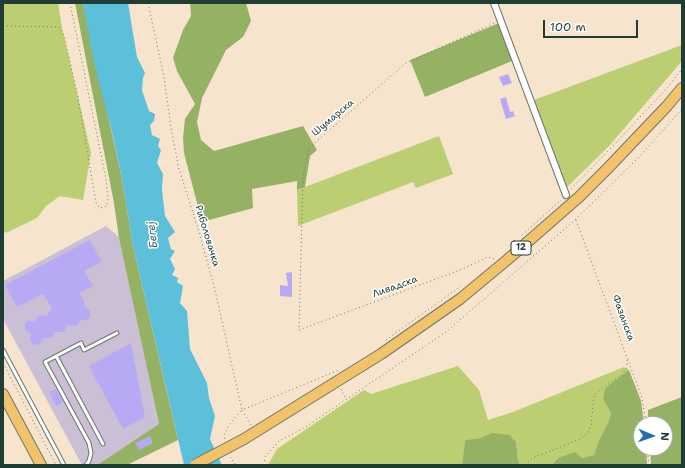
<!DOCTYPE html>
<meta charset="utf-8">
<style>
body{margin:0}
#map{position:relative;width:685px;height:468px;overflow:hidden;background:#f6e4cd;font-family:"Shantell Sans",sans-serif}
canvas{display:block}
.frame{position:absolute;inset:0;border:4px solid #1f3d34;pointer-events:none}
.north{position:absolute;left:633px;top:416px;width:40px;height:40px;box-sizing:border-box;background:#fff;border:1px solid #a5b1ae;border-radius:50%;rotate:92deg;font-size:11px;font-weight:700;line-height:16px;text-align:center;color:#1f3d34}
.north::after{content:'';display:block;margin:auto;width:14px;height:18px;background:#1f6fb2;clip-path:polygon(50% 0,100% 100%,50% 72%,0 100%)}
.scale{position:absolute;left:543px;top:20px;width:95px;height:18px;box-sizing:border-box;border:2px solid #1f3d34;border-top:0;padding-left:5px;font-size:12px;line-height:14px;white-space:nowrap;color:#1f3d34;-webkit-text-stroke:3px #fff;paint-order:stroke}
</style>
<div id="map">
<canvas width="685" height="468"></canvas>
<div class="frame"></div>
<div class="north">N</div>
<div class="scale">100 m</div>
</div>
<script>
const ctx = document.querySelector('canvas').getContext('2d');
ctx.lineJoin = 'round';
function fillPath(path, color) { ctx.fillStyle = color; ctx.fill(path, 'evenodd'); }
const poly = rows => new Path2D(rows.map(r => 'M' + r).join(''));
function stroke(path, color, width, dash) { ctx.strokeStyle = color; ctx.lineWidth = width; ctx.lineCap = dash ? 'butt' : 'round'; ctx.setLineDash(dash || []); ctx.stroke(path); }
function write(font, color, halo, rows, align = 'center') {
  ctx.font = font + ' "Shantell Sans",sans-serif'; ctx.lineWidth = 3; ctx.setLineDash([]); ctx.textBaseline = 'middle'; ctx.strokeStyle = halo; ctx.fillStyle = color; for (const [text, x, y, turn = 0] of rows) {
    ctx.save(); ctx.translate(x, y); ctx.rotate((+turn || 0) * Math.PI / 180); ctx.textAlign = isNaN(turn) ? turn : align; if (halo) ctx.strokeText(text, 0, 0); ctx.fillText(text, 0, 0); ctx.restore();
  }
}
fillPath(poly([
 [106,226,119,237,159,424,99,465,82,465,3,319,3,281]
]), '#cbbfd5');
fillPath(poly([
 [3,3,58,3,62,28,91,153,83,200,60,196,46,206,37,218,8,232,3,233],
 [682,45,682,61,609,146,566,188,534,100],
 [439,136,453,174,416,188,413,182,298,226,297,190],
 [458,366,479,390,488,420,513,412,624,367,629,370,617,379,603,399,611,413,608,423,599,440,594,455,582,458,558,458,552,465,520,465,518,460,516,442,492,433,480,438,465,440,462,465,268,465,277,449,364,390,371,394]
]), '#bbce72');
fillPath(poly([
 [75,3,83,3,122,179,133,246,178,440,127,465,99,464,159,424,119,238,114,203],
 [190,3,246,3,251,21,243,37,226,50,202,98,197,122,201,140,214,151,303,126,317,150,310,156,305,187,297,190,297,181,252,189,253,208,202,222,184,153,183,138,185,119,195,104,177,71,173,58,183,30,191,16],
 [499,23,512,61,425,97,410,60],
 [629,370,641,401,644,424,641,424,641,448,646,448,647,465,552,465,558,458,575,452,582,458,594,455,599,440,608,423,611,413,603,399,605,389,617,379],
 [682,397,682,465,651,465,650,448,665,448,665,424,648,424,648,410],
 [492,433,509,435,516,442,518,460,520,465,462,465,465,440,480,438]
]), '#94b164');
fillPath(poly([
 [83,3,128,3,137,57,145,73,143,78,142,90,149,111,155,114,154,121,150,125,152,135,160,139,158,146,161,150,157,163,163,174,162,190,165,216,175,232,168,238,171,249,175,251,170,259,175,269,172,275,178,278,177,282,183,286,180,303,187,311,190,349,207,383,209,398,215,416,210,439,222,465,184,465,133,246,122,179,112,132,94,63]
]), '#5dc0db');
fillPath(poly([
 [508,74,512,83,503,86,499,77],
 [506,97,510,112,513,111,515,116,506,119,500,99],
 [90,240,102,262,84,271,93,286,79,293,84,300,84,306,90,311,90,317,86,320,81,320,78,324,75,326,67,325,64,332,55,332,51,338,44,338,40,344,34,345,30,340,31,333,25,330,25,324,28,321,35,322,37,318,40,315,47,316,52,308,43,294,17,307,5,285],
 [292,272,292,297,280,296,280,285,288,286,286,273],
 [131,343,145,417,123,429,89,366],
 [56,389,63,402,56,406,49,392],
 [150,436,153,443,139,450,135,443]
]), '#b7a9f4');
const lane = poly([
 [3,350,64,465],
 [56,356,103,444],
 [86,465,89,461,91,453,89,443,45,362,81,343,84,350,117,333]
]);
const street = poly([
 [494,3,566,195]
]);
const primary = poly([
 [3,394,41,465],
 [244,439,381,354,460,299,507,260,579,197,608,168,667,106,682,88]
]);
stroke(lane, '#6a776a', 5);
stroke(street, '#6a776a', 8);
stroke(primary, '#6a776a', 12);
stroke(poly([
 [148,3,164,77,171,128,179,169,199,232,214,286,242,410,231,422,224,435,225,439],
 [3,25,8,26,59,27,64,36,78,97,96,203,100,208,107,206,108,198,106,179,70,3],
 [571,189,611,148,668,87,682,69],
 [576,220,642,398,646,424],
 [522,235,561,200],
 [494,259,488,257,460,270,299,330,303,177,309,148,406,63,495,23],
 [386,340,461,286],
 [3,363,56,465],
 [341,389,346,399],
 [251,425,242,410,339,370],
 [647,448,649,465],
 [230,457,236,465],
 [264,465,265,457,279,441,304,428,446,332,575,220,638,158,682,109],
 [525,465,533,458,580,439,588,433,591,425,594,395,601,389,622,375,627,367,627,360]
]), '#6a776a', 1, [1, 3]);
stroke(lane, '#fff', 3);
stroke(street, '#fff', 6);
stroke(primary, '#f2c36a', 10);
const primaryBridge = poly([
 [195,465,244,439]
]);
stroke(primaryBridge, '#6a776a', 12, []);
stroke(primaryBridge, '#f2c36a', 10);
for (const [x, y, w] of [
 [521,248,20]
]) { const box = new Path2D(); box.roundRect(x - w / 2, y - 7, w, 14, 3); ctx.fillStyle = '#fff'; ctx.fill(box); stroke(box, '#1f3d34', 1); }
write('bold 9px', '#1f3d34', null, [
 ["12",521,248]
]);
write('10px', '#1f3d34', '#fff', [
 ["Шумарска",333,118,-40],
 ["Риболовачка",207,236,73],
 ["Ливадска",395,287,-20],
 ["Фазанска",623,318,70]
]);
write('italic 11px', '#326466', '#fff', [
 ["Бегеј",153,235,-97]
]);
</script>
